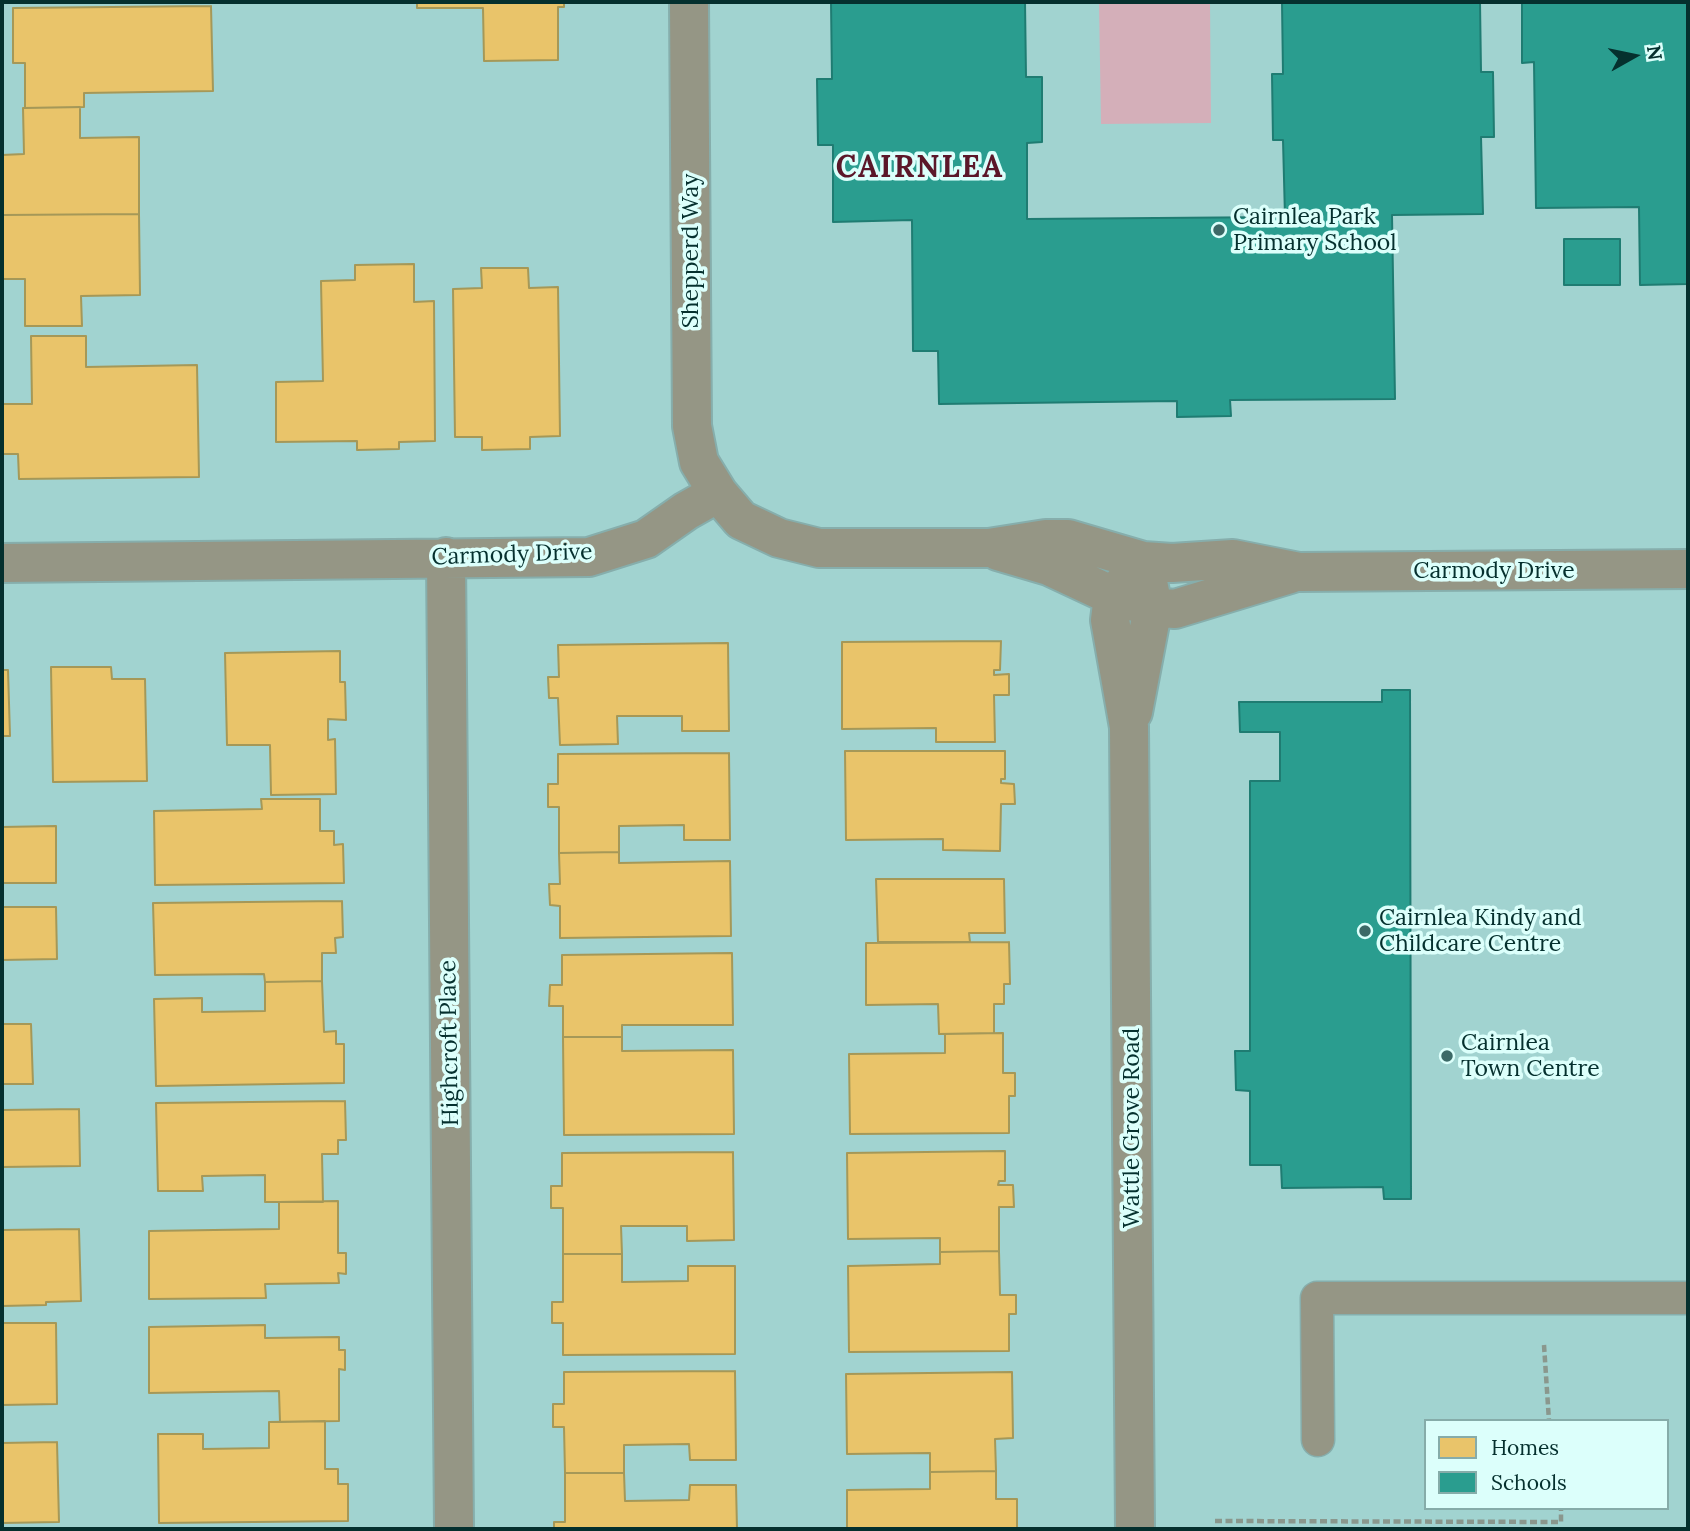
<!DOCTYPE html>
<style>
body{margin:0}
#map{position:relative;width:1690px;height:1531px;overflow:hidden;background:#a1d3d0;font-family:Lora,serif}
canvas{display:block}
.frame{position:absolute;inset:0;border:4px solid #05302e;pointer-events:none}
.legend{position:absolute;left:1424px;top:1419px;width:245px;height:91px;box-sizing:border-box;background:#dcfffb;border:2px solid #86aca9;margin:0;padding:9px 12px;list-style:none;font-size:21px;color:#05302e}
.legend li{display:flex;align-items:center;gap:14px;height:35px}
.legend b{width:35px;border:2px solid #86aca9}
.north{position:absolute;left:1599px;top:21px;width:70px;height:70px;-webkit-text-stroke:5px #dcfffb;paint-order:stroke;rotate:81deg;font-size:19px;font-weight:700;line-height:28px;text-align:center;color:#05302e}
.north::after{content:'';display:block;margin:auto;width:24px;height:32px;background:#05302e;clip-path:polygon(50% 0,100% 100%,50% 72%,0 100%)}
</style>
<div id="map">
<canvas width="1690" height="1531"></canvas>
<div class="frame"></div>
<ul class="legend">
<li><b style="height:19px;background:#e9c46a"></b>Homes</li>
<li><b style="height:19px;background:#2a9d8f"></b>Schools</li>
</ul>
<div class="north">N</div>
</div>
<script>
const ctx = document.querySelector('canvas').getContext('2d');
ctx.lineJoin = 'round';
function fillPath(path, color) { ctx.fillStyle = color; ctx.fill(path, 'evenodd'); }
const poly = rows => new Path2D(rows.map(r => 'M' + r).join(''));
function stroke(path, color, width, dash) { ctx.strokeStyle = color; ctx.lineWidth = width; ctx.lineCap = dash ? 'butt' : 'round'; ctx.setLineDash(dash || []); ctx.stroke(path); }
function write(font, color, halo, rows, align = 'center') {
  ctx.font = font + ' Lora,serif'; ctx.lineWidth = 7; ctx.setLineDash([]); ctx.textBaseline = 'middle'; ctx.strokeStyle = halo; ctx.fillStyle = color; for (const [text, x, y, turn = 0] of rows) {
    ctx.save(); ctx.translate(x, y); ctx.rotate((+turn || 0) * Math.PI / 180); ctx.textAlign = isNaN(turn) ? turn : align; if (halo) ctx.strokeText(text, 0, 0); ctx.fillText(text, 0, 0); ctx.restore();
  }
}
fillPath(poly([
 [1099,2,1210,2,1211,123,1101,124]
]), '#d4afb9');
const homes = poly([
 [417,2,564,2,564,7,558,7,558,60,484,61,483,8,417,8,417,2],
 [211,6,213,91,84,93,84,107,25,108,25,63,13,63,13,8,211,6],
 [80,107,80,138,139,137,139,214,3,215,2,155,24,154,23,108,80,107],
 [139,214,140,295,81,296,82,326,25,326,25,279,3,279,3,215,139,214],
 [414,264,414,302,434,301,435,441,399,442,399,449,357,450,357,441,276,442,276,382,323,381,321,281,355,280,355,265,414,264],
 [481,268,528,268,529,288,558,287,560,436,530,437,530,449,482,450,482,437,455,437,453,289,482,288,481,268],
 [31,336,86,336,86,367,197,365,199,477,19,479,18,454,2,454,2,404,32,404,31,336],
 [1001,641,1000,670,994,670,994,675,1009,674,1009,695,994,695,995,742,936,742,936,728,842,729,842,642,1001,641],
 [728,643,729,731,682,731,682,716,617,716,618,744,560,745,558,698,549,698,548,677,559,677,558,645,728,643],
 [340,651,340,682,345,682,346,720,328,719,328,740,335,739,336,794,271,795,270,745,227,745,225,653,340,651],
 [51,667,111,667,112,679,145,679,147,781,53,782,51,667],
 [2,670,8,670,10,736,2,736,2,670],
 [845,751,1005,751,1005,779,1001,779,1001,783,1014,784,1015,804,1001,804,1000,851,943,850,943,839,846,840,845,751],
 [729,753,730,840,684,840,684,825,619,826,619,852,559,853,559,807,548,807,548,784,558,784,558,754,729,753],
 [261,799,320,799,320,831,334,831,334,845,343,844,344,883,155,885,154,811,262,809,261,799],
 [56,826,56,883,2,883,2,827,56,826],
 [619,852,619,863,730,861,731,936,560,938,560,906,550,905,549,884,560,884,559,853,619,852],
 [876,879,1004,879,1005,933,969,933,970,942,878,942,876,879],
 [342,901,343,937,335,938,336,953,322,953,322,981,265,982,264,974,155,975,153,903,342,901],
 [2,907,56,907,57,959,2,960,2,907],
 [1009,942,1010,984,1004,984,1004,1004,994,1004,994,1033,939,1034,938,1004,866,1005,866,943,1009,942],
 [732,953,733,1025,622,1025,622,1037,563,1037,563,1006,549,1006,550,985,562,985,562,955,732,953],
 [322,981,324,1032,336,1031,336,1044,344,1044,344,1083,156,1086,154,999,202,998,202,1012,265,1011,265,982,322,981],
 [2,1024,31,1024,33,1084,2,1084,2,1024],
 [1003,1033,1003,1073,1015,1073,1015,1096,1009,1096,1009,1133,850,1134,849,1054,945,1053,945,1034,1003,1033],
 [563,1037,622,1037,622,1051,733,1050,734,1134,564,1135,563,1037],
 [345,1101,346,1140,338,1140,338,1154,322,1154,323,1202,265,1202,265,1175,202,1176,203,1191,158,1191,156,1103,345,1101],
 [79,1109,80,1166,2,1167,2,1110,79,1109],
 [1005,1151,1005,1181,999,1181,998,1185,1013,1185,1014,1207,999,1207,999,1251,940,1252,940,1238,848,1239,847,1153,1005,1151],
 [733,1152,734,1240,687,1241,687,1226,621,1226,622,1254,563,1254,563,1208,551,1208,551,1186,562,1186,562,1153,733,1152],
 [338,1201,338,1253,346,1253,346,1274,338,1273,339,1283,265,1284,266,1298,149,1299,149,1231,279,1229,279,1202,338,1201],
 [79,1229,81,1301,46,1302,46,1305,2,1306,2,1230,79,1229],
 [999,1251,1000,1295,1016,1295,1016,1314,1009,1314,1009,1351,849,1352,848,1266,940,1264,940,1252,999,1251],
 [563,1254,622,1254,622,1282,688,1281,688,1266,735,1266,735,1354,563,1355,563,1323,552,1323,552,1302,563,1302,563,1254],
 [2,1323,56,1323,57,1404,2,1405,2,1323],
 [265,1325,265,1338,339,1337,339,1350,345,1350,345,1370,339,1369,339,1421,280,1422,279,1391,149,1393,149,1327,265,1325],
 [735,1371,736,1460,690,1460,689,1444,624,1445,624,1473,565,1473,564,1427,553,1427,553,1404,564,1404,564,1372,735,1371],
 [1012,1372,1013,1438,995,1439,996,1471,930,1472,930,1453,847,1454,846,1374,1012,1372],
 [325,1421,325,1469,338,1469,338,1484,348,1484,348,1521,159,1523,158,1434,203,1434,203,1449,269,1448,269,1422,325,1421],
 [57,1442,59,1522,2,1523,2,1443,57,1442],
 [996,1471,996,1499,1017,1499,1017,1529,847,1529,847,1490,930,1489,930,1472,996,1471],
 [565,1473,624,1473,625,1501,689,1500,690,1485,736,1485,737,1529,554,1529,554,1522,565,1522,565,1473]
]);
fillPath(homes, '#e9c46a');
stroke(homes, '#a59858', 2);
const schools = poly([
 [831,2,1025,2,1026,77,1042,77,1042,142,1027,143,1027,219,1285,217,1283,140,1273,140,1272,74,1283,74,1282,2,1480,2,1481,72,1493,72,1494,137,1481,137,1483,214,1392,215,1395,399,1230,400,1231,416,1177,417,1177,401,939,404,938,351,913,351,912,220,833,222,833,145,818,145,817,79,832,79,831,2],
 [1522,2,1688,2,1688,284,1640,285,1639,207,1536,208,1534,62,1522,63,1522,2],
 [1564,239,1620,239,1620,285,1564,285,1564,239],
 [1382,690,1410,690,1411,1199,1384,1199,1383,1187,1282,1188,1281,1165,1250,1165,1250,1091,1236,1090,1235,1051,1250,1051,1250,781,1280,781,1280,732,1240,732,1239,702,1382,702,1382,690]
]);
fillPath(schools, '#2a9d8f');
stroke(schools, '#1f7c72', 2);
const service = poly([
 [1318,1440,1317,1298,1688,1298]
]);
const minor = poly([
 [689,2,692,426,699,462,718,493,741,520,779,538,819,548,989,548,1046,539,1068,539,1143,561,1172,563,1233,559,1299,572,1688,569],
 [998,551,1049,566,1113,596,1153,607,1175,609,1290,574],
 [446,557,454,1529],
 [2,563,589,557,646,539,686,511,718,493],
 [1133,712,1153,607,1148,582],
 [1135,1529,1129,727,1110,620,1113,596,1143,561]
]);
stroke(service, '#86aeac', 35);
stroke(minor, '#86aeac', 42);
stroke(poly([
 [1544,1345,1549,1421],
 [1215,1521,1561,1522,1561,1508]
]), '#8a978d', 4.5, [7, 3.5]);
stroke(service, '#959685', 32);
stroke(minor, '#959685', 38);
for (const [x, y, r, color] of [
 [1219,230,7,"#3c6967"],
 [1365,931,7,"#3c6967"],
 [1447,1056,7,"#3c6967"]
]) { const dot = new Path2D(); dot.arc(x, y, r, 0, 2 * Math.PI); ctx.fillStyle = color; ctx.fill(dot); stroke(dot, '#dcfffb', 2.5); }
write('23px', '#05302e', '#dcfffb', [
 ["Cairnlea Park",1233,217],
 ["Primary School",1233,243],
 ["Cairnlea Kindy and",1379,918],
 ["Childcare Centre",1379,944],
 ["Cairnlea",1461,1043],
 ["Town Centre",1461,1069]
], 'left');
write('23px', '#05302e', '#dcfffb', [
 ["Shepperd Way",691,251,-90],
 ["Carmody Drive",512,555,-2],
 ["Carmody Drive",1494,571],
 ["Highcroft Place",450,1043,-91],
 ["Wattle Grove Road",1132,1128,-90]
]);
ctx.letterSpacing = '2px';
write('bold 30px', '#5b1729', '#dcfffb', [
 ["CAIRNLEA",920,168]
]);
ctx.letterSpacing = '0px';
</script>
